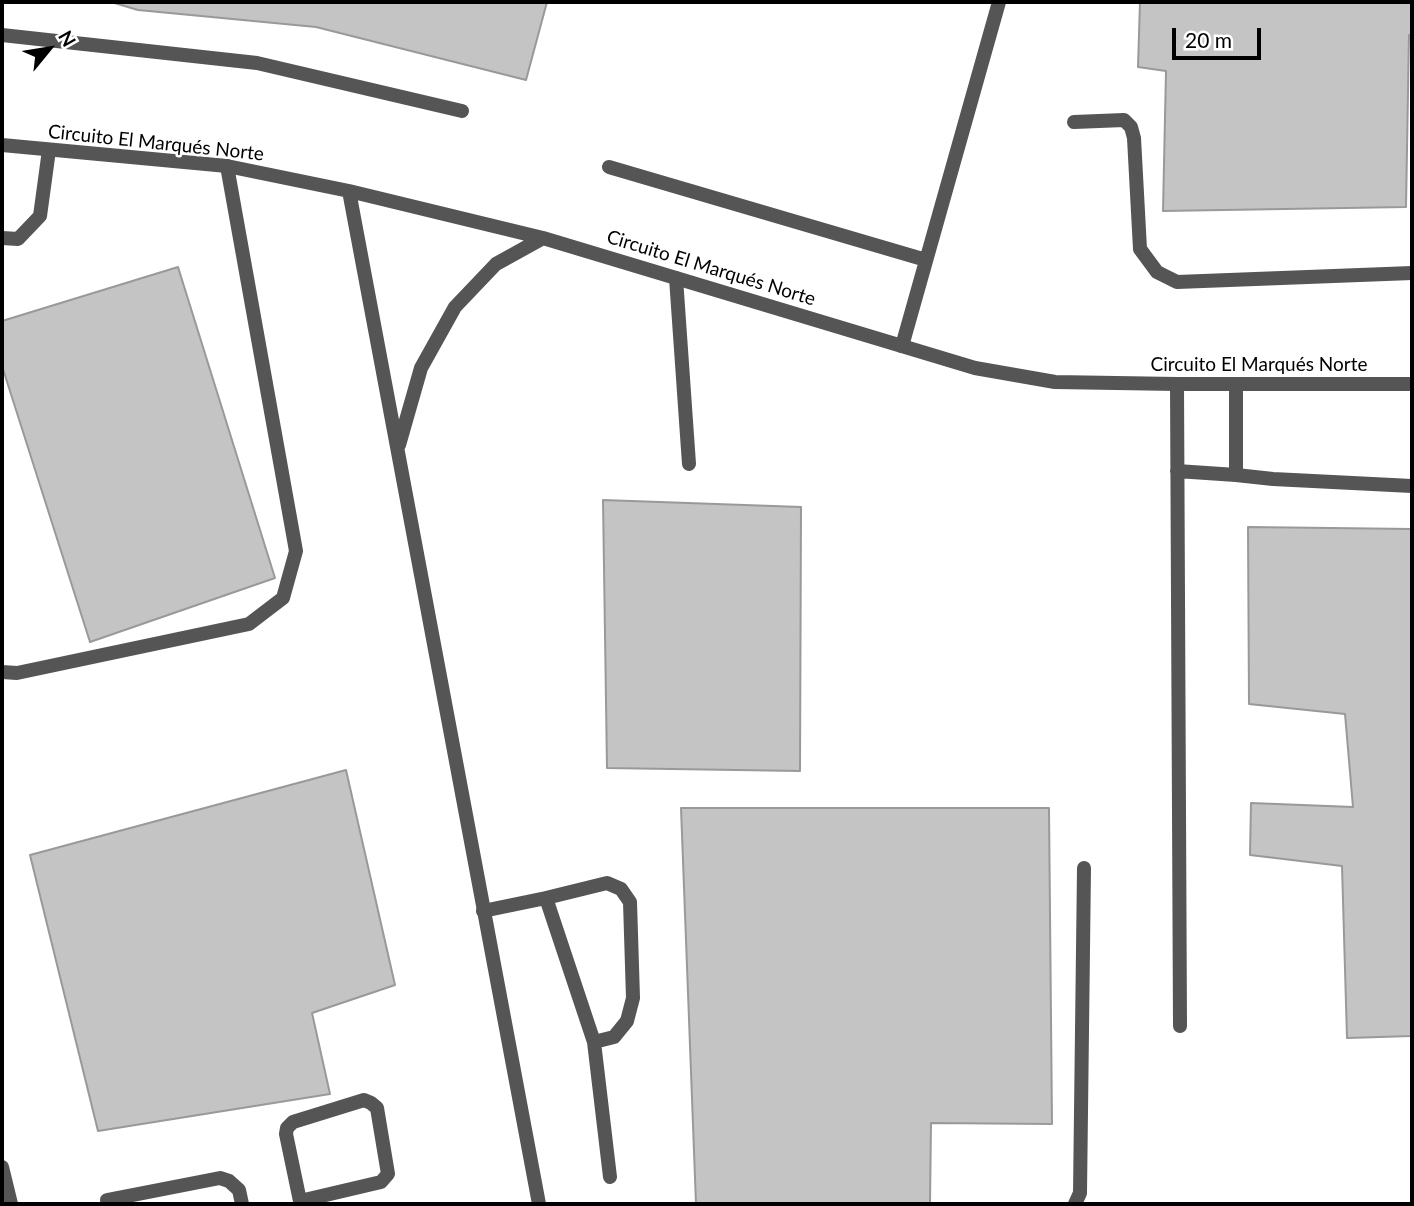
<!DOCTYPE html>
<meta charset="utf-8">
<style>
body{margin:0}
#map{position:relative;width:1414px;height:1206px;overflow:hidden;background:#fff;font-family:Lato,sans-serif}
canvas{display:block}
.frame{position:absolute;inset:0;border:4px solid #000;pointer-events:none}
.north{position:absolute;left:14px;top:14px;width:70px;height:70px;-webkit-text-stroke:5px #fff;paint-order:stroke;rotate:60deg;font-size:19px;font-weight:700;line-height:28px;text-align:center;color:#000}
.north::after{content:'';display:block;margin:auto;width:24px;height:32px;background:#000;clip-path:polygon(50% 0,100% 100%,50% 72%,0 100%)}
.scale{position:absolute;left:1172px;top:28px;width:89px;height:32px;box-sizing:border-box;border:4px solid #000;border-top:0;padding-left:9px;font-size:21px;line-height:24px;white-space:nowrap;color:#000;-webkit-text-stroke:5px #fff;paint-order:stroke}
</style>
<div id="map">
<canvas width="1414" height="1206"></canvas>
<div class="frame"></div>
<div class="north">N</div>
<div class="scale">20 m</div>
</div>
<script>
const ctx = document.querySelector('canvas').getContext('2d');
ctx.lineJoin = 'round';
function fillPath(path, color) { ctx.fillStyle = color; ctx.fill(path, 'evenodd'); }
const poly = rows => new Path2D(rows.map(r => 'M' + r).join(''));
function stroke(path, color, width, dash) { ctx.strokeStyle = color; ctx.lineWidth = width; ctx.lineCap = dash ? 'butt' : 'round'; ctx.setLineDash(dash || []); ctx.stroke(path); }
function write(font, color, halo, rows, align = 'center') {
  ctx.font = font + ' Lato,sans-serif'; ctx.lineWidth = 5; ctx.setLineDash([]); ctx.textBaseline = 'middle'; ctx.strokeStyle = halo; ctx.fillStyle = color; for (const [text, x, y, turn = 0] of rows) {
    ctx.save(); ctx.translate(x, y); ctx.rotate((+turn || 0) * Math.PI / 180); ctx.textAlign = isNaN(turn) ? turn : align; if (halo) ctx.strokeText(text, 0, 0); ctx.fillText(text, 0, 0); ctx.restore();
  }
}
const building = poly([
 [111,2,547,2,526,80,316,27,138,10,111,2],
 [1140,2,1412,2,1412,35,1409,35,1406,207,1163,211,1166,71,1138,67,1140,2],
 [178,267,275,578,90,642,2,366,2,321,178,267],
 [603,500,801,507,800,771,607,768,603,500],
 [1248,527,1412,529,1412,1036,1347,1038,1342,866,1250,855,1251,803,1353,807,1345,714,1249,704,1248,527],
 [346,770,395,985,312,1013,330,1094,98,1131,30,855,346,770],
 [681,808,1049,808,1052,1124,931,1123,930,1204,696,1204,681,808]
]);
fillPath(building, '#c4c4c4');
stroke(building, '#999', 2);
stroke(poly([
 [2,35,257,63,462,111],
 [1074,122,1124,120,1131,127,1134,138,1140,249,1157,272,1177,282,1412,273],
 [609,167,926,260],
 [2,238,18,239,40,216,49,150],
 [676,278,689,464],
 [902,346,999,2],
 [1177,384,1180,1026],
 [1236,384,1236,475,1273,479,1412,486],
 [1177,471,1236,475],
 [2,672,17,673,249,624,283,598,296,551,227,166],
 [546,898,607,883,621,889,630,902,633,998,627,1021,614,1037,594,1042],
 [483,911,546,898,594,1042,610,1177],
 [2,1167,11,1204],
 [107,1200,220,1178,229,1181,239,1190,242,1204],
 [300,1201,286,1134,287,1128,293,1122,364,1100,371,1103,377,1108,388,1174,381,1182,300,1201,301,1204],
 [1075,1204,1080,1193,1084,868]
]), '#555', 14);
stroke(poly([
 [2,145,227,166,349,191,543,238,975,368,1055,382,1177,384,1412,384],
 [349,191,539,1204],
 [399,445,421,368,455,307,496,264,543,238]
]), '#555', 14);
write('19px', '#000', '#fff', [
 ["Circuito El Marqués Norte",156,143,6],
 ["Circuito El Marqués Norte",711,268,17],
 ["Circuito El Marqués Norte",1259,365]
]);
</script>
